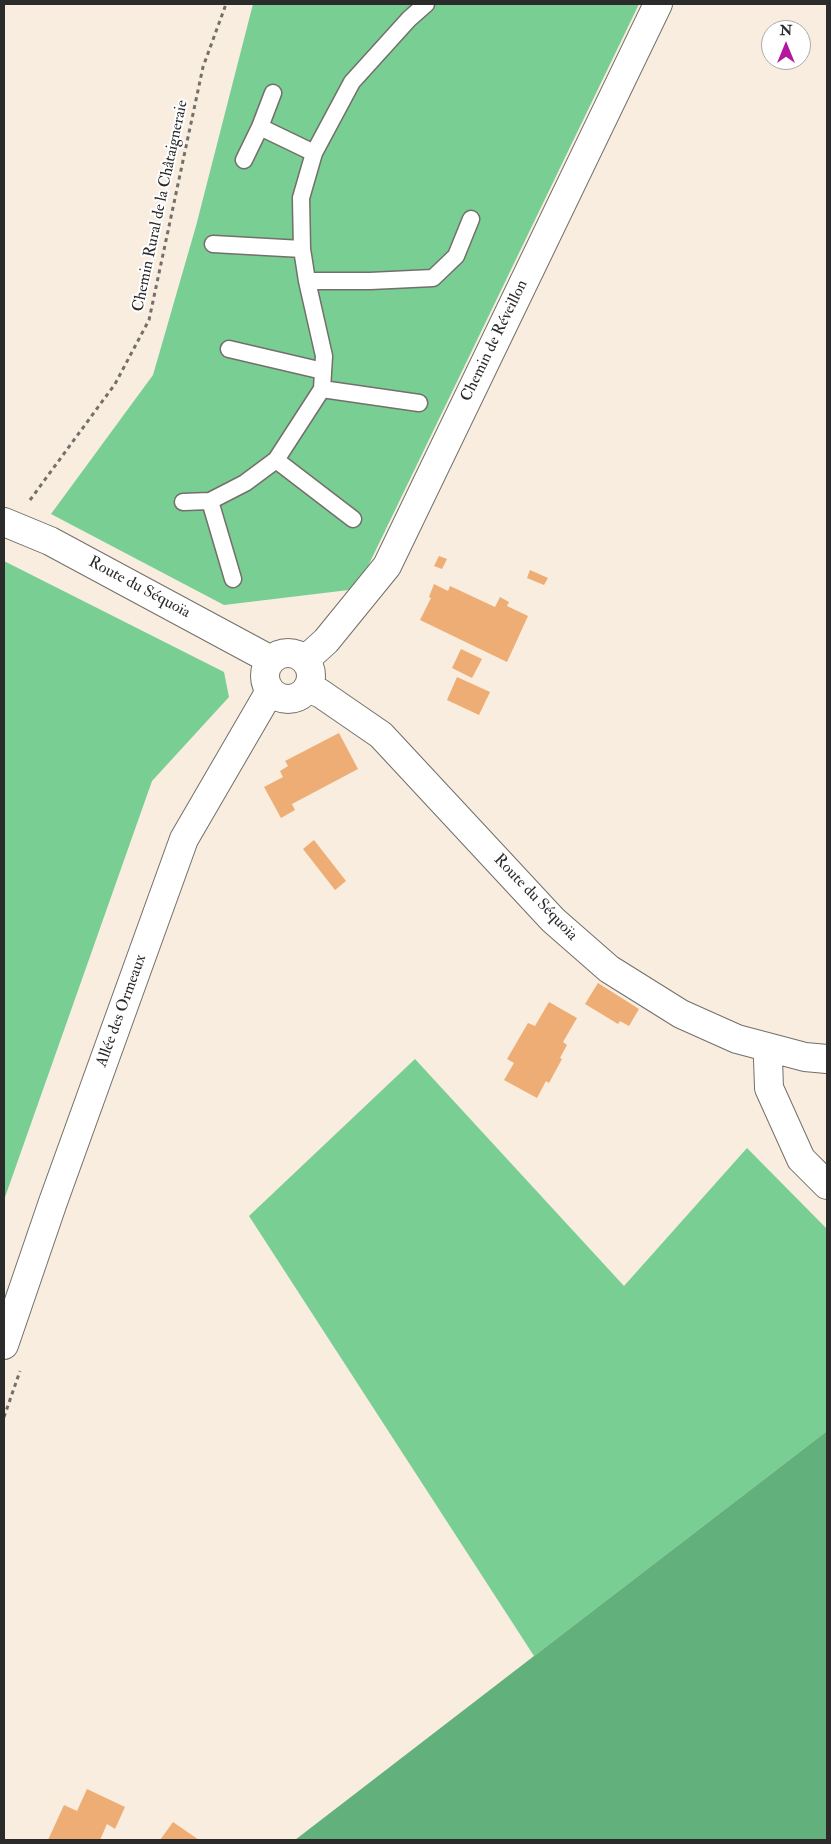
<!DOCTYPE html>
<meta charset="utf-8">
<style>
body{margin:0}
#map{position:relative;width:831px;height:1844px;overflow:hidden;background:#f8edde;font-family:"IM FELL Double Pica",serif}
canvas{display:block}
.frame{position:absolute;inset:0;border:5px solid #2b2b2b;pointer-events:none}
.north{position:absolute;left:761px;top:20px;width:50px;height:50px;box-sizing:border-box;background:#fff;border:1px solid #aaa;border-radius:50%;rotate:0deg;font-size:14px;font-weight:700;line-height:20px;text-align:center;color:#2b2b2b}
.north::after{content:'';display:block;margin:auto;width:18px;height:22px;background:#b5179e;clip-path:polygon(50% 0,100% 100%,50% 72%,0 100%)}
</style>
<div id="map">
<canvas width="831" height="1844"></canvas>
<div class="frame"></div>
<div class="north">N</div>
</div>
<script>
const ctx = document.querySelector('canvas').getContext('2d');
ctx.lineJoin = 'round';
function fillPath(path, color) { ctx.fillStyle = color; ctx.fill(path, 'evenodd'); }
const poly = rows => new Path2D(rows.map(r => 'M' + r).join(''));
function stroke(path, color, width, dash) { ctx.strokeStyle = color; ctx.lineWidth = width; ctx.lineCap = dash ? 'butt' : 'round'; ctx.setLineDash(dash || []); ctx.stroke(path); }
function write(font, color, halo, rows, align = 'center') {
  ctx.font = font + ' "IM FELL Double Pica",serif'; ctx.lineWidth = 4; ctx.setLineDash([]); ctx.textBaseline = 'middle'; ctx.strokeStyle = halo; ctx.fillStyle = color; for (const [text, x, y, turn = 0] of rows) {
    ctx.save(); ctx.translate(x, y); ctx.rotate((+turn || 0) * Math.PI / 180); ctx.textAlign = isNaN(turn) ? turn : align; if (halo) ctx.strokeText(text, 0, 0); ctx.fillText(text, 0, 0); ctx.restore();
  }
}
fillPath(poly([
 [253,4,639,4,357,589,224,605,51,514,153,375,196,226],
 [4,561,224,672,229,697,152,781,4,1200],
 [415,1059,624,1286,747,1148,827,1229,827,1431,534,1656,249,1216]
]), '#78ce93');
fillPath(poly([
 [827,1431,827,1840,295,1840,534,1656]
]), '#62b17d');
fillPath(poly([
 [439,556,447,559,442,569,434,566],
 [530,570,548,578,544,585,527,578],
 [434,584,448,591,450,586,495,607,500,597,509,602,507,606,528,616,507,662,420,620,431,598,429,597],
 [461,649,482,659,472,678,452,668],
 [457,677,490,692,479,715,447,700],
 [339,733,358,769,292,804,295,810,281,818,264,787,283,777,280,771,288,766,285,761],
 [314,840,346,881,335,890,303,849],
 [598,983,639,1009,629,1026,620,1021,618,1024,585,1004],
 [549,1002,577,1018,563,1042,567,1045,560,1058,562,1059,549,1083,546,1081,537,1098,504,1080,514,1063,507,1059,528,1023,535,1026],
 [87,1789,125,1807,115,1829,107,1824,100,1840,48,1840,64,1805,77,1811],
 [173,1822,199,1840,160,1840]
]), '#eead74');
const service = poly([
 [273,93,260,127,314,153],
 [244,160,260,127],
 [213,244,302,249],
 [307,281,370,281,433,278,456,256,471,219],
 [229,349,323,371],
 [322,389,419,403],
 [276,460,353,519],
 [210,501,233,579],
 [183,502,210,501,245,483,276,460,322,389,324,356,307,281,302,249,301,198,314,153,352,82,409,19,426,4]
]);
const minor = poly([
 [305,660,326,641,387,566,658,4],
 [307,689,320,693,381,735,553,920,609,969,681,1014,737,1039,805,1057,827,1059],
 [771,1048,768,1059,769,1088,801,1159,827,1185]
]);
const tertiary = poly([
 [4,522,50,541,271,660],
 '265 676a23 23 0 1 1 46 0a23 23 0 1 1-46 0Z',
 [4,1345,53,1202,184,839,270,691]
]);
stroke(service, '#736f6a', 19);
stroke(minor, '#736f6a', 30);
stroke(tertiary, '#736f6a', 30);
stroke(poly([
 [30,500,115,384,149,320,203,67,226,4],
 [4,1417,20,1371]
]), '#736f6a', 3, [4, 4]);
stroke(service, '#fff', 16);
stroke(minor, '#fff', 28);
stroke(tertiary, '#fff', 28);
write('16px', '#2b2b2b', '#fff', [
 ["Chemin Rural de la Châtaigneraie",161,206,-78],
 ["Chemin de Réveillon",495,341,-64],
 ["Route du Séquoïa",139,588,28],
 ["Route du Séquoïa",535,898,46],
 ["Allée des Ormeaux",122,1011,-70]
]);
</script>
